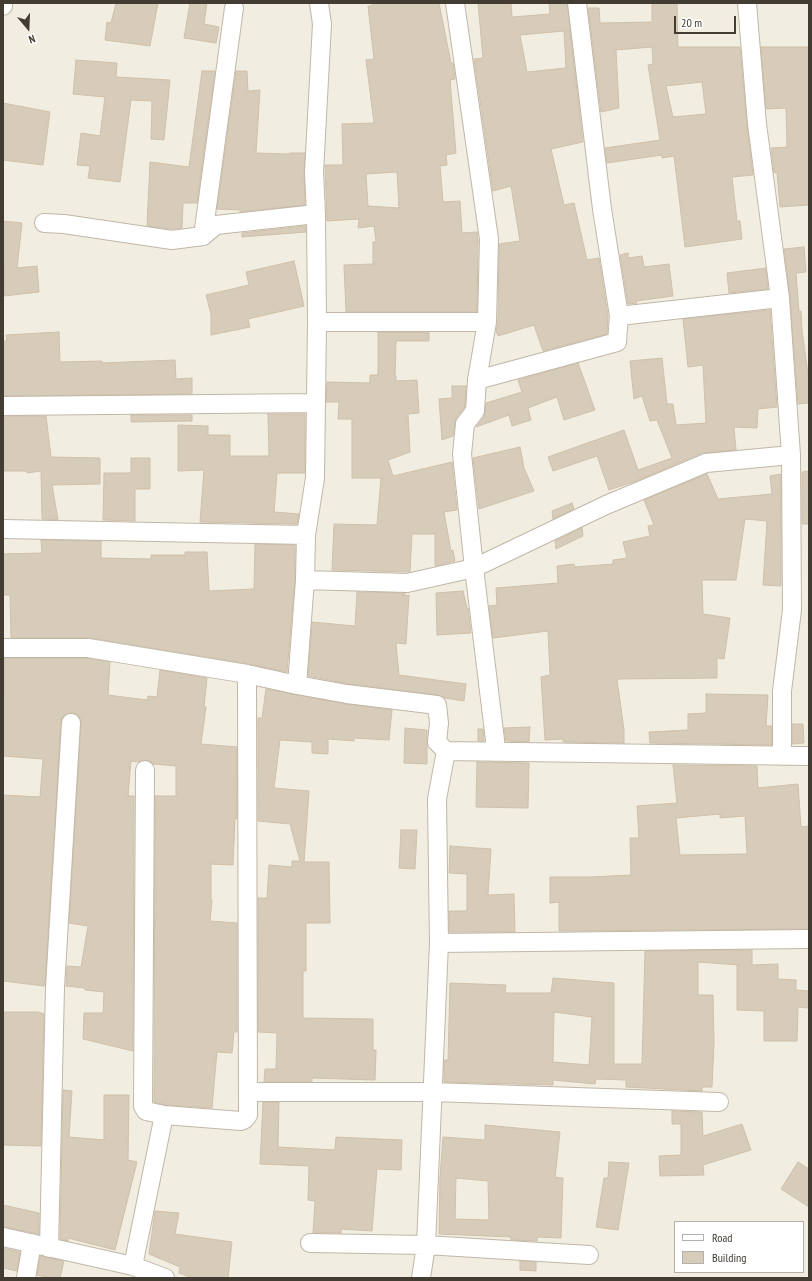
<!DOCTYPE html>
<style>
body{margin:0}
#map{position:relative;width:812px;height:1281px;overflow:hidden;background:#f2ede1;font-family:"PT Sans Narrow",sans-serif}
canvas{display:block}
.frame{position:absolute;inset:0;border:4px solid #433c32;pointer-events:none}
.legend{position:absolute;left:674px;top:1221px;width:130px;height:52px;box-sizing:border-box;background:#fff;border:1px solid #b4b1ad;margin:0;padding:5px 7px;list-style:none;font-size:12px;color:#433c32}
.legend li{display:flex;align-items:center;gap:8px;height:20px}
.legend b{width:20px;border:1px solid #b4b1ad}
.north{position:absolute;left:8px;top:8px;width:40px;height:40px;-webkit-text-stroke:3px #fff;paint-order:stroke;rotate:161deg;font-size:11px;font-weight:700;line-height:16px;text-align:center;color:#433c32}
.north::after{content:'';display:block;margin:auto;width:14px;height:18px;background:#433c32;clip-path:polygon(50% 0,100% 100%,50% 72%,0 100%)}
.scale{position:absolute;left:674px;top:16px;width:62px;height:18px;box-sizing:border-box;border:2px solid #433c32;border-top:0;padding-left:5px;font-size:12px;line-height:14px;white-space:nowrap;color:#433c32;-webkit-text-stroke:3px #fff;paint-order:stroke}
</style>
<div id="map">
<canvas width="812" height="1281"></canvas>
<div class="frame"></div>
<ul class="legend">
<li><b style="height:5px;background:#fff"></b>Road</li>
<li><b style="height:11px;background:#d7cbb9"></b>Building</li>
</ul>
<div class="north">N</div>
<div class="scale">20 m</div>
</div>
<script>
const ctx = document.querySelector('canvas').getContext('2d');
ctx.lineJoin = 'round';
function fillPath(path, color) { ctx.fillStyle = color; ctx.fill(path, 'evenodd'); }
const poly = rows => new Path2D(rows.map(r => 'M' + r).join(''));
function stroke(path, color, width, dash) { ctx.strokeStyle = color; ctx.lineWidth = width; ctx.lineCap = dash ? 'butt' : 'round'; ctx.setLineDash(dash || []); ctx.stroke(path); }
const building = poly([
 [116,3,158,3,150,46,105,40,107,22,111,23,116,3],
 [190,3,207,3,204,24,219,27,216,43,184,38,190,3],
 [372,3,439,3,451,63,453,63,455,79,450,80,456,153,446,155,447,165,440,166,443,202,460,201,462,233,477,232,478,240,477,312,346,312,344,265,373,264,373,242,376,242,374,226,358,228,359,219,327,221,325,165,343,165,342,124,374,123,366,60,374,59,368,6,372,6,372,3],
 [397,172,399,208,368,206,366,174,397,172],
 [478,3,511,3,512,17,550,14,549,3,567,3,583,142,551,149,564,205,574,203,587,260,599,258,608,316,607,334,543,351,534,325,498,336,496,331,498,322,499,244,520,241,511,186,493,191,474,59,483,58,478,3],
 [564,31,566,68,527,72,520,35,564,31],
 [652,3,677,3,678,47,740,47,747,125,753,175,732,177,737,221,740,221,742,239,685,247,674,156,662,158,662,155,607,163,605,148,660,140,648,65,653,64,652,47,616,50,619,108,601,112,588,8,599,8,600,23,652,22,652,3],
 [702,82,706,114,673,117,666,86,702,82],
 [761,47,809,47,809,205,780,207,777,172,774,173,771,148,787,147,786,108,766,109,761,47],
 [76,60,117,63,116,77,170,80,164,140,151,139,152,101,131,100,120,182,88,178,90,166,77,165,81,133,100,136,105,97,73,94,76,60],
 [202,71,215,71,197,203,183,203,182,228,172,229,147,226,150,162,189,167,202,71],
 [236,71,247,71,248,91,260,90,256,153,289,154,289,153,305,153,304,172,305,205,240,212,240,210,217,209,236,71],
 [3,103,50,112,43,165,3,160,3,103],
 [3,221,22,223,17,268,37,266,39,292,4,296,3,221],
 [305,226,306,232,242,237,242,233,305,226],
 [804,247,806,272,796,273,799,311,801,311,802,330,809,382,809,403,798,404,790,297,784,249,804,247],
 [628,253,628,258,642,256,644,267,669,264,673,296,636,301,637,303,628,304,620,255,628,253],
 [294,261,304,306,248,319,250,327,211,335,211,314,206,295,249,285,246,272,294,261],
 [766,268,768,289,729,293,727,273,766,268],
 [770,310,777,407,758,409,757,428,734,427,736,450,702,453,636,481,609,490,597,456,553,471,548,457,624,430,638,470,672,458,657,420,650,421,642,396,634,399,630,361,662,358,667,404,673,404,676,425,706,423,703,365,688,367,683,319,770,310],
 [59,332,60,362,102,361,102,363,175,360,176,379,192,378,192,394,3,396,3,341,7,341,6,335,59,332],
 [378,332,429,332,429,341,396,341,395,376,396,376,396,381,417,380,419,413,408,414,410,452,388,460,393,476,452,462,457,510,444,512,451,551,453,550,455,561,435,566,435,534,412,534,410,572,332,570,334,524,377,525,381,478,383,478,352,478,352,419,338,419,339,402,326,402,327,382,370,383,370,375,378,375,378,332],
 [578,363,595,410,564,420,557,397,528,408,531,420,512,426,509,415,476,427,484,417,486,403,522,392,518,380,578,363],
 [452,386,466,386,465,407,456,418,455,423,453,436,442,440,439,399,452,398,452,386],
 [268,414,305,414,305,473,277,473,274,512,299,514,297,524,200,522,204,470,178,471,178,425,208,426,208,435,230,435,230,456,269,456,268,414],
 [131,415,192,415,192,421,131,422,131,415],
 [3,416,46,416,51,457,100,458,100,484,52,485,58,520,42,519,41,471,27,473,27,471,3,471,3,416],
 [520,447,524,468,534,491,479,509,473,458,520,447],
 [131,458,150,458,150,489,135,489,135,521,103,520,104,473,131,473,131,458],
 [809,471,809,524,802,524,802,472,809,471],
 [707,474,718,499,772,494,770,476,781,474,781,586,763,585,767,521,745,519,736,580,702,580,703,614,730,618,724,659,717,658,717,678,617,679,624,730,624,743,563,742,563,739,545,740,541,677,550,675,548,631,493,638,489,606,497,605,496,588,558,583,557,566,574,564,575,567,613,564,613,560,627,558,623,542,650,536,648,526,654,525,644,500,707,474],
 [572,503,574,509,553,519,552,511,572,503],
 [582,528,583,536,556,549,555,541,582,528],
 [41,540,101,541,101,558,151,559,151,555,185,555,185,552,207,552,209,591,254,589,255,544,295,545,295,579,287,672,249,664,90,638,11,638,10,595,3,595,3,554,42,553,41,540],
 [463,591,467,608,468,608,471,633,437,635,436,593,463,591],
 [357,592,406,593,402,596,409,595,406,644,396,643,399,675,466,684,464,701,445,698,438,695,349,684,308,676,312,622,355,626,357,592],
 [4,658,87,658,110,662,108,695,147,700,148,696,157,697,160,670,207,678,204,707,206,707,201,744,237,747,237,819,235,818,233,865,211,864,211,900,212,900,210,921,237,923,237,1032,234,1032,232,1053,217,1052,212,1108,166,1105,154,1102,155,796,176,796,176,766,153,764,150,761,145,760,138,762,131,761,128,796,134,796,133,1051,83,1039,84,1013,103,1013,104,992,85,990,85,988,66,986,67,966,81,967,88,926,69,923,81,724,80,718,77,714,72,713,66,714,62,718,61,722,45,984,44,986,3,981,3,795,40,797,43,759,3,756,4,658],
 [266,689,345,704,392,710,389,740,354,738,354,741,328,739,328,754,312,753,312,742,280,740,274,788,309,791,304,862,329,862,330,923,306,923,306,971,303,971,303,1018,373,1019,373,1050,376,1050,375,1080,312,1078,312,1082,264,1082,265,1069,276,1069,277,1033,258,1032,258,898,267,898,269,865,292,867,292,861,300,861,290,824,258,821,258,718,262,718,266,689],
 [706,694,768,695,766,726,772,726,772,745,650,743,649,732,688,730,688,714,706,713,706,694],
 [792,724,803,724,804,743,792,744,792,724],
 [530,727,529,742,506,741,504,728,530,727],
 [405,728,427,730,427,764,404,763,405,728],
 [478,729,483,729,484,741,478,741,478,729],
 [477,762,529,763,528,808,476,807,477,762],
 [673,765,757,766,758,788,798,784,801,827,809,826,809,929,559,931,559,902,550,903,550,877,591,877,631,875,630,838,639,838,637,806,677,803,673,765],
 [720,814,720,818,745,816,747,854,680,855,676,818,720,814],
 [401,830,417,830,415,869,399,868,401,830],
 [450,846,491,849,488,895,514,894,515,932,449,932,449,911,467,911,467,874,449,873,450,846],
 [752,950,752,965,778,964,778,979,796,980,796,990,809,991,809,1008,798,1007,797,1041,764,1041,764,1011,737,1010,737,965,740,965,698,962,698,995,713,995,714,1042,712,1087,702,1087,702,1091,626,1087,626,1080,596,1079,595,1084,553,1080,553,1085,444,1082,444,1060,448,1060,450,983,506,985,505,993,551,993,553,978,614,983,614,1064,642,1064,645,951,752,950],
 [554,1012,592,1017,589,1065,553,1062,554,1012],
 [3,1012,38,1012,44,1014,41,1146,3,1145,3,1012],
 [63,1090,72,1091,69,1137,104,1140,104,1095,129,1095,128,1160,137,1162,115,1250,68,1238,68,1241,60,1239,63,1090],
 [263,1102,279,1102,278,1147,335,1150,336,1137,402,1140,401,1170,377,1169,372,1231,341,1229,341,1233,313,1233,315,1201,308,1200,309,1166,260,1164,263,1102],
 [672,1111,702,1112,703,1136,742,1124,751,1150,703,1165,704,1175,660,1176,659,1156,681,1155,681,1124,672,1124,672,1111],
 [485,1125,560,1132,555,1177,563,1178,561,1238,537,1237,537,1241,511,1240,511,1237,439,1234,440,1177,443,1137,485,1140,485,1125],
 [456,1178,488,1181,489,1220,455,1219,456,1178],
 [609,1162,629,1163,618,1230,596,1227,604,1178,608,1178,609,1162],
 [798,1162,809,1169,809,1207,781,1189,798,1162],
 [3,1205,39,1213,39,1234,3,1227,3,1205],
 [155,1211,179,1213,175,1234,232,1242,228,1278,192,1278,179,1273,180,1267,149,1254,155,1211],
 [3,1248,20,1252,17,1271,3,1268,3,1248],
 [40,1256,64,1261,60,1278,51,1278,37,1275,40,1256],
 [520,1261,536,1262,536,1271,520,1270,520,1261]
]);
fillPath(building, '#d7cbb9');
stroke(building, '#cfc0a9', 1);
const minor = poly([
 [455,3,489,239,487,322,477,380,475,411,465,424,462,454,474,568,495,740,495,752],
 [747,3,757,124,780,298,791,455,792,610,782,691,782,756],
 [3,6,3,3],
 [44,223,64,224,172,240,203,236,216,225,316,214],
 [203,236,234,8],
 [619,316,780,298],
 [317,322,487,322],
 [477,380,617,342,619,316,602,209,577,3],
 [3,406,316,403],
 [3,529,306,535],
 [305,580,407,583,474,568,606,505,706,463,791,455],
 [3,648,88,648,247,674,297,685,347,694,437,705,439,723,437,742,446,751],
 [297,685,305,580,306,535,315,478,317,322,316,214,314,172,322,24,319,3],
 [145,770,143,1106,146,1111,164,1115,241,1121,245,1119,248,1115,247,674],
 [439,943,809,939],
 [248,1092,433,1092,719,1102],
 [3,1237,133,1266,165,1278],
 [310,1243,426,1245,589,1255],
 [49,1248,55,987,71,723],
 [133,1266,164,1115],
 [26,1278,32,1243],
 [421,1278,426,1245,439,943,437,799,446,751,809,756]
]);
stroke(minor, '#c0b7a7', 20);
stroke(minor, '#fff', 18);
</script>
